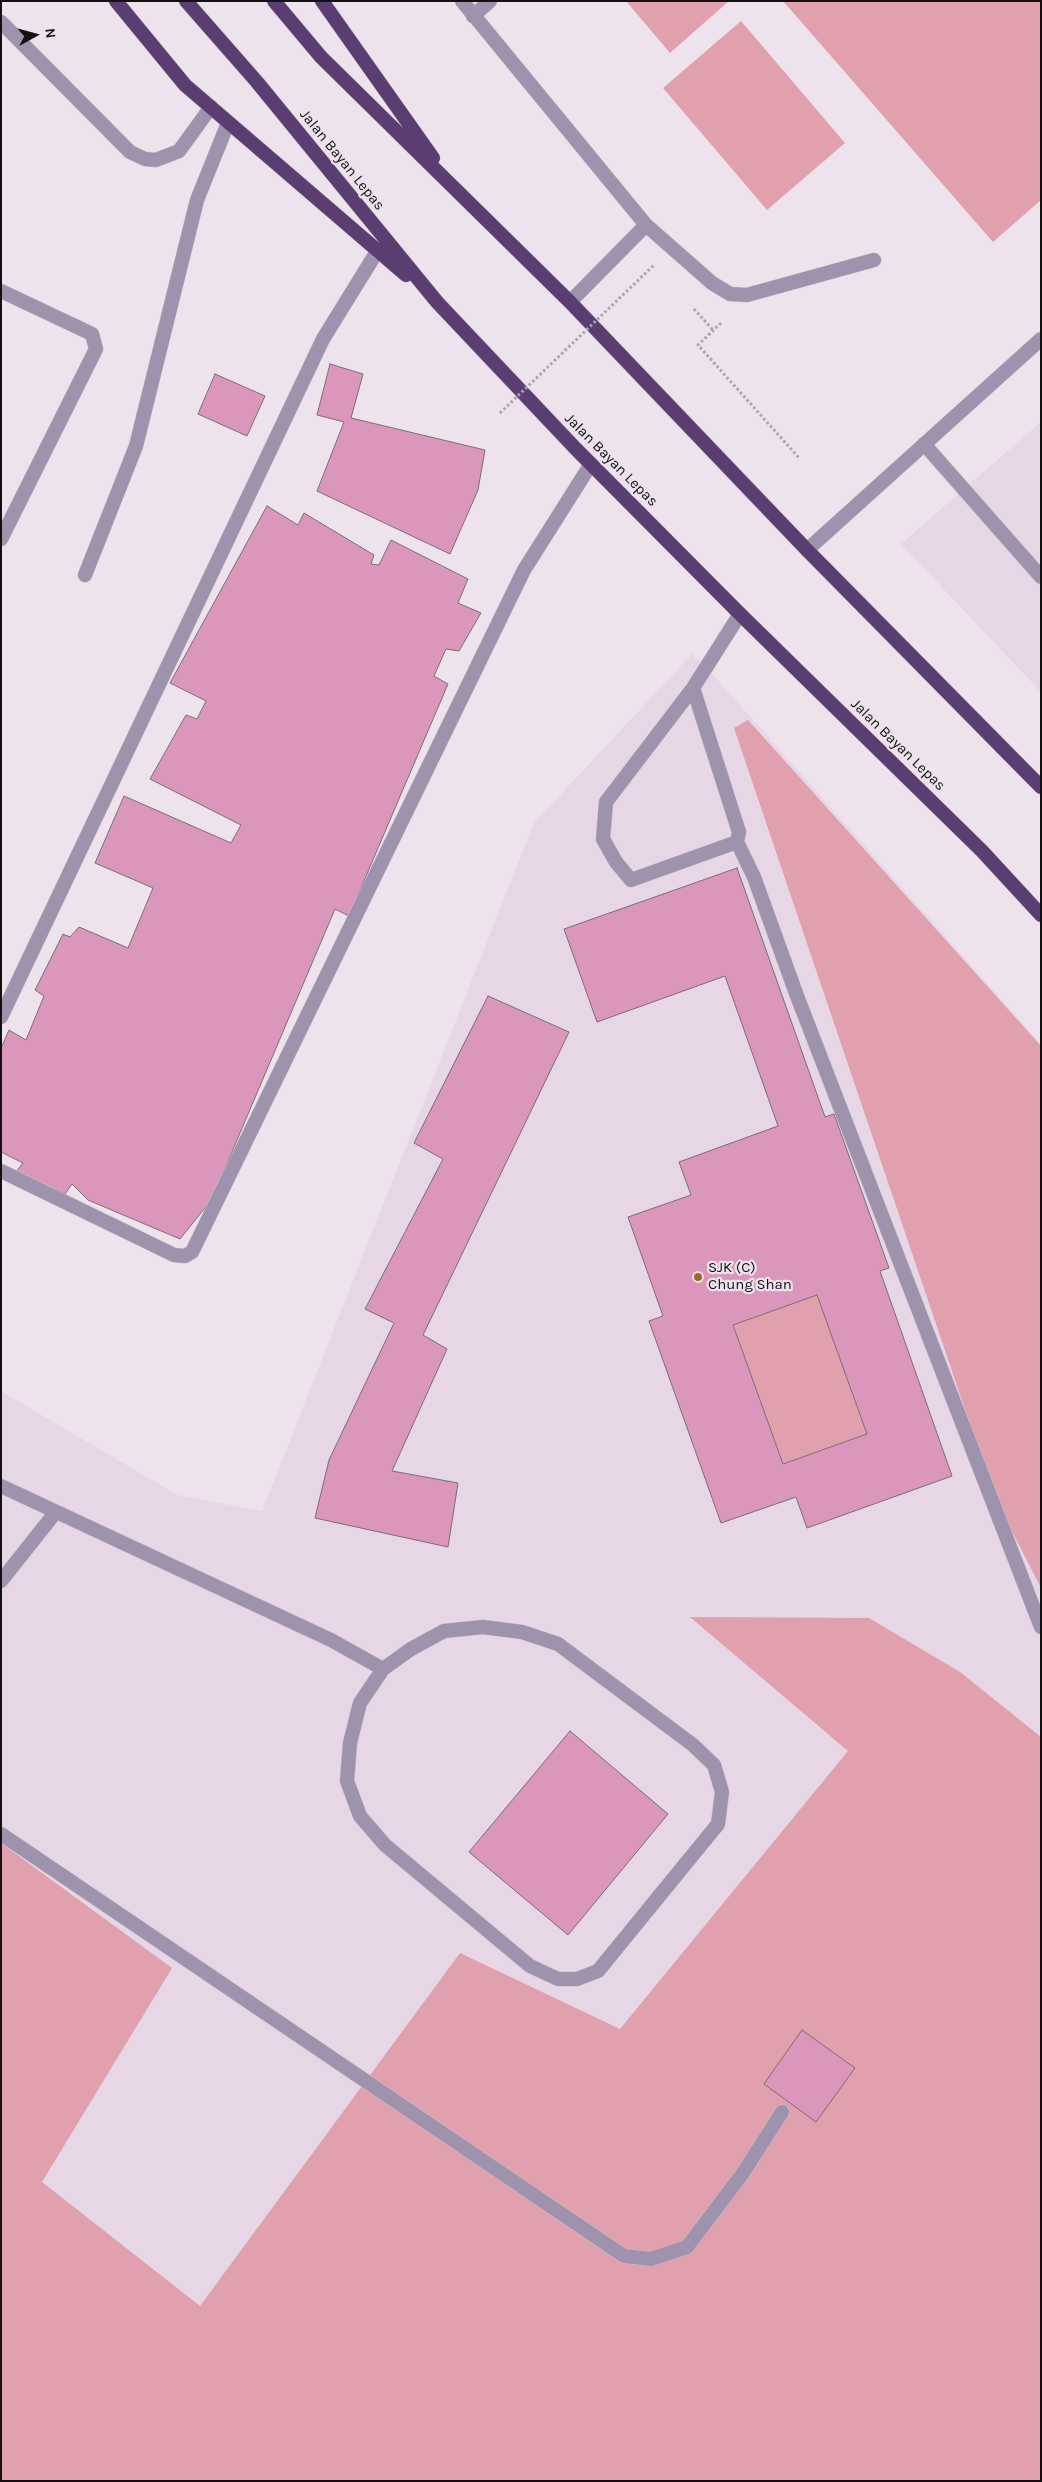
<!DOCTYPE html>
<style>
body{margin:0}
#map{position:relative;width:1042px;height:2482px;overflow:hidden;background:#eee3ed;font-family:Karla,sans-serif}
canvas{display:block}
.frame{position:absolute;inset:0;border:2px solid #131013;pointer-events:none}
.north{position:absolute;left:10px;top:10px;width:50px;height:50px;-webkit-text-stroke:4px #eee3ed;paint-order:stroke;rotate:83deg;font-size:14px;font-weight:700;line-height:20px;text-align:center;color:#131013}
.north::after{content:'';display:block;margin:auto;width:18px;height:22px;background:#131013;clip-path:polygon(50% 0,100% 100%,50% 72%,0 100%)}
</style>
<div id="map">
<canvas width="1042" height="2482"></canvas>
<div class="frame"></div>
<div class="north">N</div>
</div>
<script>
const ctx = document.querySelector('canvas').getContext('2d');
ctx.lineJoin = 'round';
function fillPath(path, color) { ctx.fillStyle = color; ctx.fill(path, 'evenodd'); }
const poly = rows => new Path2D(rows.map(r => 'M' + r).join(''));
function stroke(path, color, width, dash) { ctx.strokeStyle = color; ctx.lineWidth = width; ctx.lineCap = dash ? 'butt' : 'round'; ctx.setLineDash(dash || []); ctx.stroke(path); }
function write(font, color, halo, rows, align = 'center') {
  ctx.font = font + ' Karla,sans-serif'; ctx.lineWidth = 4.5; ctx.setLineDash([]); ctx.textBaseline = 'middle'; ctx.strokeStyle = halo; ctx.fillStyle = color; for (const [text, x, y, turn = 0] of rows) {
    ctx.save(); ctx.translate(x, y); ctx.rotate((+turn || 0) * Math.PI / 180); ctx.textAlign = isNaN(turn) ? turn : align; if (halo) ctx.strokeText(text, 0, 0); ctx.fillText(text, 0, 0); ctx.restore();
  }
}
fillPath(poly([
 [1041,422,1041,692,901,544],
 [692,654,706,667,1041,1044,1041,2481,1,2481,1,1391,177,1495,262,1511,534,823]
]), '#e6d6e6');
fillPath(poly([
 [626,1,729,1,670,53],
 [783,1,1041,1,1041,200,993,242],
 [741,21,845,143,767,210,663,88],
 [748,720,1041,1046,1041,1588,995,1498,734,728],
 [817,1295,867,1434,783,1464,733,1325],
 [690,1617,869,1618,960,1672,1041,1737,1041,2481,1,2481,1,1843,172,1968,42,2182,200,2306,460,1953,620,2029,848,1751]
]), '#e0a0ad');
const building = poly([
 [330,364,363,374,351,418,485,450,478,490,450,554,317,491,344,422,317,415,330,364],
 [215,374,265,396,247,436,198,414,215,374],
 [267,506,298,525,304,513,374,555,371,564,379,565,391,540,468,579,458,603,481,613,459,651,446,649,434,676,448,684,349,916,335,909,212,1199,180,1239,88,1200,72,1184,65,1194,16,1172,23,1163,1,1152,1,1048,9,1030,26,1040,44,996,35,990,63,934,70,937,79,927,128,948,153,888,95,863,124,796,231,843,241,825,150,779,186,715,197,719,206,701,170,683,267,506],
 [737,868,825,1117,834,1114,889,1268,880,1271,952,1476,807,1528,796,1497,721,1523,649,1321,663,1316,628,1217,691,1195,679,1162,778,1126,725,976,597,1022,564,929,737,868],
 [817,1295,867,1434,783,1464,733,1325,817,1295],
 [488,996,569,1032,423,1335,447,1349,392,1471,458,1483,448,1547,315,1518,329,1460,394,1323,365,1309,443,1159,414,1143,488,996],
 [570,1731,668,1814,568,1935,469,1852,570,1731],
 [802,2030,855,2068,816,2122,764,2084,802,2030]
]);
fillPath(building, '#db97bb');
stroke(building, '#7a6e74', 1);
const service = poly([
 [462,1,646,225,712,283,730,294,747,295,874,260],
 [473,16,490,1],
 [1,22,130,152,145,159,156,160,179,151,211,107],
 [1,291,92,334,96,349,1,539],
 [570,302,646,225],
 [85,575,136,446,197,200,228,123],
 [693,688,739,832,737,842,631,880,616,862,603,839,606,802,693,688,740,614],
 [737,842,754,877,797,996,1041,1627],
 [1,1486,331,1640,383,1669],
 [1,1581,55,1513],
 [483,1627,522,1632,558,1644,693,1745,714,1765,722,1792,718,1824,598,1971,577,1979,558,1979,530,1966,385,1845,360,1816,347,1781,350,1743,360,1703,383,1669,411,1649,444,1631,483,1627],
 [1,1834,624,2256,651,2259,687,2247,743,2173,782,2112]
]);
const minor = poly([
 [924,444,1041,577],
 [807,550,1041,339],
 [1,1017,323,339,378,250],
 [1,1171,174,1255,185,1256,192,1252,524,570,591,464]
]);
const trunk = poly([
 [116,1,185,85,406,275],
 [186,1,257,82,437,302,575,448,740,614,982,851,1041,915],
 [274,1,321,57,570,302,807,550,1041,787],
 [322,1,433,158]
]);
stroke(service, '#cbc1ca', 15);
stroke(minor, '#cbc1ca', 15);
stroke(trunk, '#cbc1ca', 15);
stroke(poly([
 [694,309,714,331],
 [721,323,698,345,800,459]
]), '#aca3ab', 3, [2.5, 2.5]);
stroke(service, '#9f92ad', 14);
stroke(minor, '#9f92ad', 14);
stroke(trunk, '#5a3e71', 14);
stroke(poly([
 [500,413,654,265]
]), '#aca3ab', 3, [2.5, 2.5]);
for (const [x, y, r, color] of [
 [698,1277,5,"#a06625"]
]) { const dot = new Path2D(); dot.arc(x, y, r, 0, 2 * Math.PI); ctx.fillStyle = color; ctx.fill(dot); stroke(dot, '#eee3ed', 2); }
write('15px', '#131013', '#eee3ed', [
 ["Jalan Bayan Lepas",342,160,51],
 ["Jalan Bayan Lepas",611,460,45],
 ["Jalan Bayan Lepas",898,745,44]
]);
write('15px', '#131013', '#eee3ed', [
 ["SJK (C)",708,1268],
 ["Chung Shan",708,1285]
], 'left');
</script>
